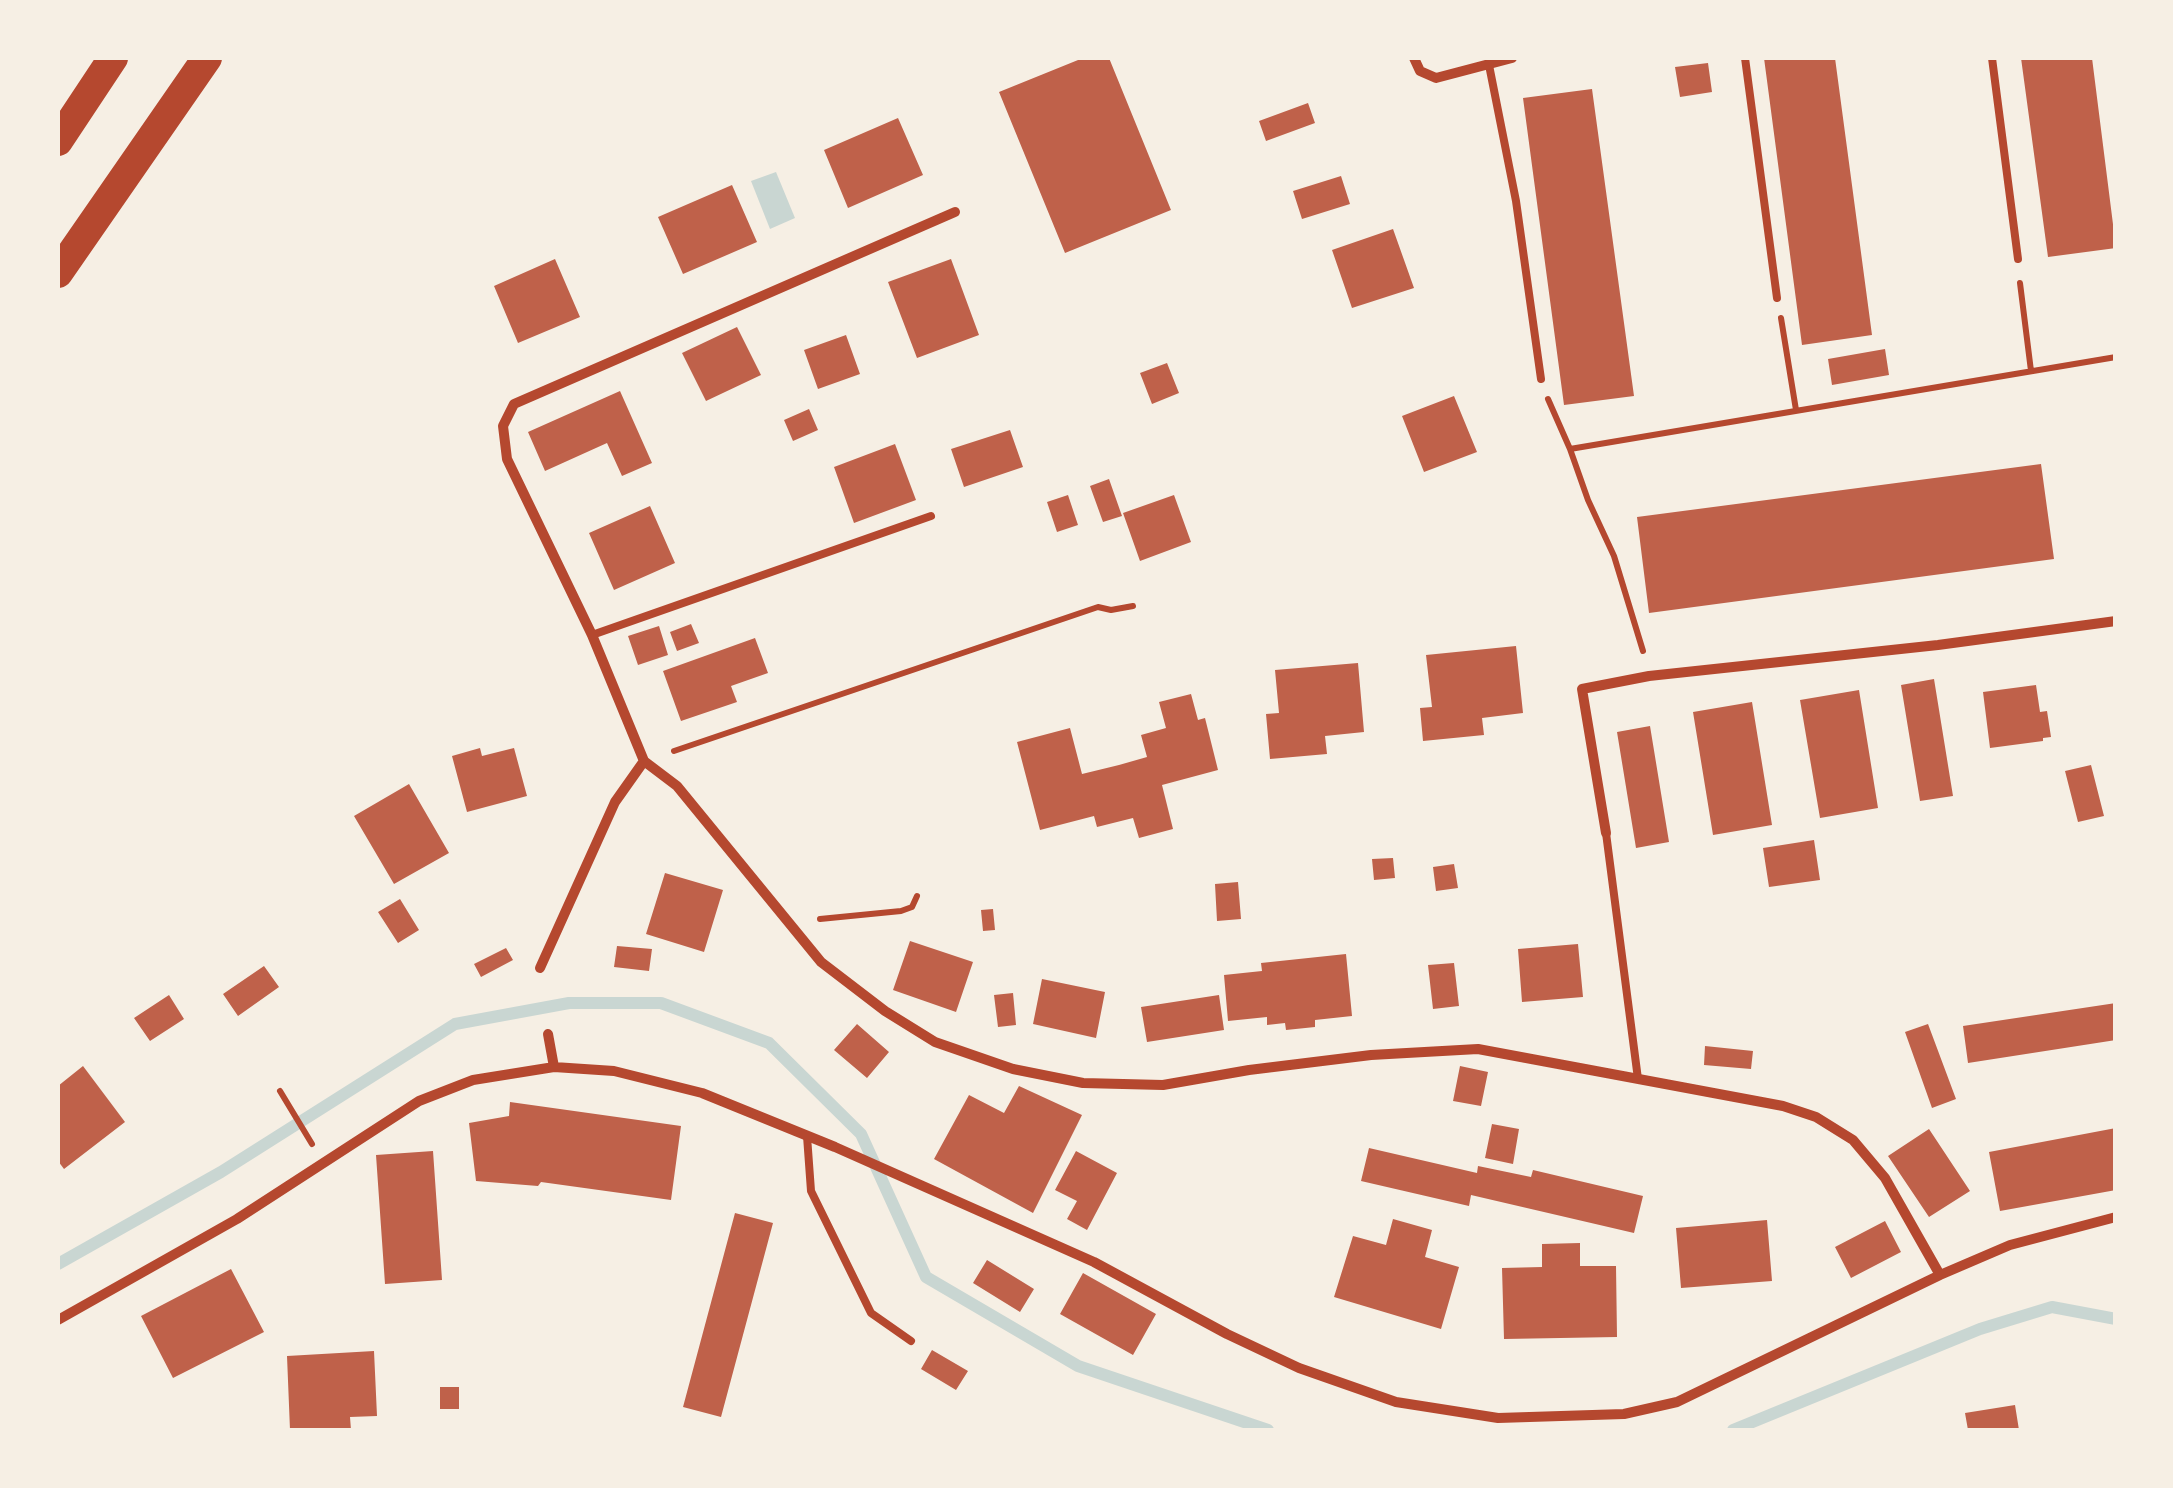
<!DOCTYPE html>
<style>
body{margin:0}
#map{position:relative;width:2173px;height:1488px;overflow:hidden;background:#f6efe4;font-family:"Open Sans",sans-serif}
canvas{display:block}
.frame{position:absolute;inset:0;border:60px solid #f6efe4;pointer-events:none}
</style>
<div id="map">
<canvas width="2173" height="1488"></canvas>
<div class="frame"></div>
</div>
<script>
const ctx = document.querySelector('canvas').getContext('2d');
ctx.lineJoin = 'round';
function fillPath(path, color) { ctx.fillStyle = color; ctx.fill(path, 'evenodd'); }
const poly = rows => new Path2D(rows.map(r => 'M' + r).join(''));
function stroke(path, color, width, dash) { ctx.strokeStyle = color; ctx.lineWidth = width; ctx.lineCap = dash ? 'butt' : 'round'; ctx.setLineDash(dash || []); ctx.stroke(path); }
fillPath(poly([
 [776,172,795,218,770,229,751,181]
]), '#c9d6d2');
stroke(poly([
 [58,1264,221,1172,455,1024,569,1003,661,1003,769,1043,861,1134,926,1277,1078,1366,1268,1430],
 [1733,1430,1980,1329,2052,1307,2116,1319]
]), '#c9d6d2', 12);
fillPath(poly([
 [1083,58,1109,58,1171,210,1065,253,999,92],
 [1764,58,1835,58,1872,335,1802,345],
 [2021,58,2092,58,2116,248,2048,257],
 [1708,63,1712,92,1680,97,1675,67],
 [1592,89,1634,396,1564,405,1523,98],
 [1308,103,1315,123,1266,141,1259,121],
 [898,118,923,175,848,208,824,150],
 [1341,176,1350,204,1302,219,1293,191],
 [732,185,757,242,683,274,658,217],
 [1393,229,1414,288,1352,308,1332,250],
 [555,259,580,317,518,343,494,286],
 [951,259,979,335,917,358,888,282],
 [737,327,761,375,706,401,682,353],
 [846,335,860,374,818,389,804,350],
 [1885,349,1889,375,1832,385,1828,359],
 [1167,363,1179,393,1152,404,1140,373],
 [620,391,652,463,622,476,607,443,545,471,528,432],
 [1454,396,1477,452,1424,472,1402,416],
 [809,409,818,430,793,441,784,420],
 [1010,430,1023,467,964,487,951,449],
 [895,444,916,500,854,523,834,467],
 [2041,464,2054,559,1649,613,1637,517],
 [1109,479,1122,516,1103,522,1090,486],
 [1068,495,1078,525,1057,532,1047,502],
 [1174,495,1191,542,1140,561,1123,513],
 [650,506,675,563,614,590,589,533],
 [691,624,699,643,677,651,670,632],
 [659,626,668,655,638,665,628,636],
 [755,638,768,673,731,686,737,702,681,721,663,671],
 [1516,646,1523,713,1482,718,1484,735,1423,741,1420,708,1432,707,1426,655],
 [1358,663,1364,732,1325,736,1327,754,1270,759,1266,714,1279,713,1275,670],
 [1934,679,1953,796,1920,801,1901,685],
 [2036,685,2040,712,2047,711,2051,737,2043,738,2043,741,1990,748,1983,692],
 [1859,690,1878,808,1820,818,1800,700],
 [1191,694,1198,720,1205,718,1218,770,1162,785,1173,829,1139,838,1133,818,1097,827,1094,816,1040,830,1017,742,1070,728,1082,774,1119,765,1147,757,1141,735,1166,728,1159,702],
 [1752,702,1772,825,1713,835,1693,712],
 [1650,726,1669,842,1636,848,1617,732],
 [480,748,482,756,514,748,527,796,467,812,452,756],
 [2091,765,2104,816,2078,822,2065,771],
 [409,784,449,853,394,884,354,816],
 [1814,840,1820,880,1769,887,1763,848],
 [1393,858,1395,878,1374,880,1372,859],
 [1454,864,1458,888,1436,891,1433,867],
 [665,873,723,890,704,952,646,934],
 [1238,882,1241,919,1217,921,1215,884],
 [400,899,419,930,398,943,378,912],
 [993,909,995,930,983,931,981,910],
 [910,941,973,962,956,1012,893,990],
 [1578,944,1583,997,1522,1002,1518,949],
 [617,946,652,949,649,971,614,967],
 [506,948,513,960,481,977,474,964],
 [1346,954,1352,1016,1315,1020,1315,1027,1286,1030,1285,1023,1267,1025,1267,1017,1228,1021,1224,975,1262,971,1261,963],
 [1454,963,1459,1006,1433,1009,1428,965],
 [264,966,279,987,238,1016,223,994],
 [1042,979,1105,992,1096,1038,1033,1024],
 [1013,993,1016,1025,998,1027,994,995],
 [169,995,184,1019,150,1041,134,1018],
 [1219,995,1224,1030,1147,1042,1141,1007],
 [2116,1003,2116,1040,1968,1063,1963,1026],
 [857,1024,889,1052,867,1078,834,1050],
 [1928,1024,1956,1099,1932,1108,1905,1032],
 [1705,1046,1753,1051,1751,1069,1704,1065],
 [83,1066,125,1122,64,1169,58,1161,58,1086],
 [1460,1066,1488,1072,1481,1106,1453,1101],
 [1019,1086,1082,1115,1033,1213,934,1159,969,1095,1004,1113],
 [510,1102,681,1126,671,1200,541,1182,538,1186,476,1181,469,1123,509,1116],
 [1492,1124,1519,1129,1513,1164,1485,1158],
 [2116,1128,2116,1190,2000,1211,1989,1152],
 [1929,1129,1970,1191,1929,1217,1888,1156],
 [1369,1148,1477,1173,1478,1166,1531,1177,1533,1170,1643,1196,1634,1233,1471,1195,1469,1206,1361,1181],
 [433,1151,442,1280,385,1284,376,1155],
 [1076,1151,1117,1173,1087,1230,1067,1219,1077,1201,1055,1190],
 [735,1213,773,1223,721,1417,683,1407],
 [1393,1219,1432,1230,1425,1257,1459,1267,1441,1329,1334,1297,1353,1236,1386,1245],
 [1767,1220,1772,1281,1681,1288,1676,1228],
 [1885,1221,1901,1252,1851,1278,1835,1247],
 [1580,1243,1580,1266,1616,1266,1617,1337,1504,1339,1502,1268,1542,1267,1542,1244],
 [987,1260,1034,1289,1020,1312,973,1283],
 [231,1269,264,1332,173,1378,141,1316],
 [1083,1273,1156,1314,1133,1355,1060,1314],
 [932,1350,968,1371,956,1390,921,1369],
 [374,1351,377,1416,350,1417,351,1430,290,1430,287,1356],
 [440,1387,459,1387,459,1409,440,1409],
 [2015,1405,2019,1430,1968,1430,1965,1413]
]), '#bf614a');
stroke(poly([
 [2020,283,2031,371],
 [1781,318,1796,410],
 [1548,399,1570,449,2116,357],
 [1570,449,1588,500,1614,556,1643,651],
 [674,751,1098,607,1111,610,1133,606],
 [820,919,901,911,912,907,917,896],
 [280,1091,312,1144]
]), '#b5482f', 6);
stroke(poly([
 [1745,58,1777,298],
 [1992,58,2018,259],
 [1489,65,1516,201,1541,379],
 [592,635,931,516],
 [1606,833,1638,1079],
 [807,1136,811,1191,871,1313,911,1341]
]), '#b5482f', 8);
stroke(poly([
 [1414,58,1420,71,1436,78,1512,58],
 [644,761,677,786,821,962,885,1011,935,1042,1013,1069,1083,1083,1163,1085,1249,1070,1371,1055,1478,1049,1783,1106,1816,1117,1853,1140,1885,1178,1940,1275],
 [1606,833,1582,689,1649,676,1938,645,2116,621],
 [540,968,615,802,644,761,592,635,507,459,503,426,514,404,955,212],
 [548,1034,554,1067],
 [58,1320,237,1219,419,1101,473,1080,554,1067,614,1071,702,1093,835,1147,1094,1262,1227,1334,1299,1368,1396,1402,1498,1418,1624,1414,1677,1402,1940,1275,2010,1245,2116,1217]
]), '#b5482f', 10);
stroke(poly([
 [58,141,113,58],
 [58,273,207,58]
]), '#b5482f', 30);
</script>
